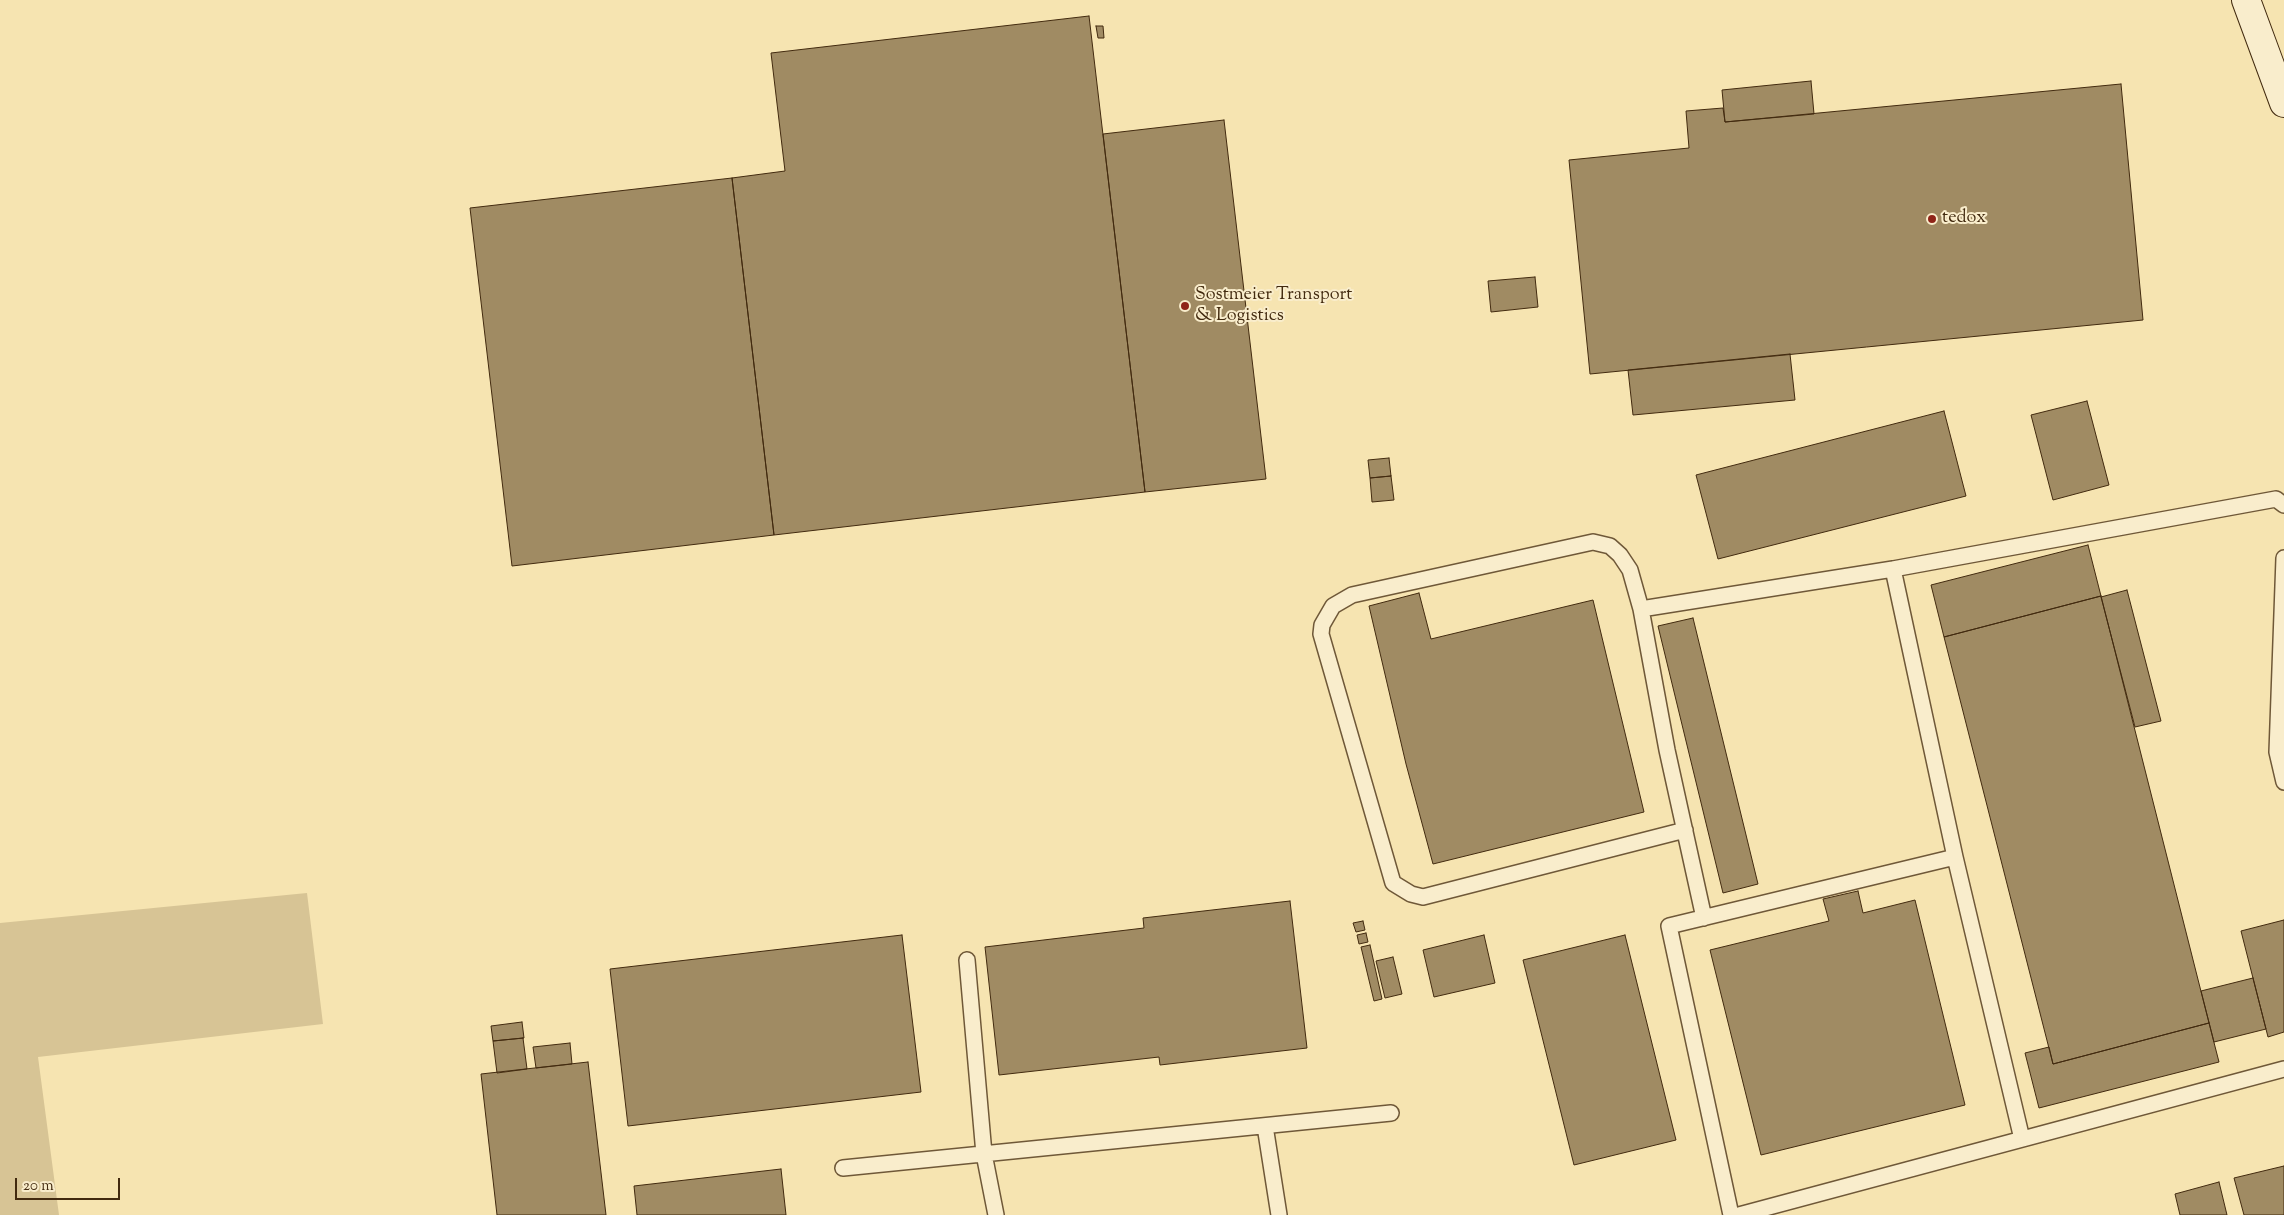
<!DOCTYPE html>
<style>
body{margin:0}
#map{position:relative;width:2284px;height:1215px;overflow:hidden;background:#f6e4b1;font-family:"Sorts Mill Goudy",serif}
canvas{display:block}
.scale{position:absolute;left:15px;top:1178px;width:105px;height:22px;box-sizing:border-box;border:2px solid #422a0f;border-top:0;padding-left:6px;font-size:15px;line-height:18px;white-space:nowrap;color:#422a0f;-webkit-text-stroke:4px #f9edcc;paint-order:stroke}
</style>
<div id="map">
<canvas width="2284" height="1215"></canvas>
<div class="scale">20 m</div>
</div>
<script>
const ctx = document.querySelector('canvas').getContext('2d');
ctx.lineJoin = 'round';
function fillPath(path, color) { ctx.fillStyle = color; ctx.fill(path, 'evenodd'); }
const poly = rows => new Path2D(rows.map(r => 'M' + r).join(''));
function stroke(path, color, width, dash) { ctx.strokeStyle = color; ctx.lineWidth = width; ctx.lineCap = dash ? 'butt' : 'round'; ctx.setLineDash(dash || []); ctx.stroke(path); }
function write(font, color, halo, rows, align = 'center') {
  ctx.font = font + ' "Sorts Mill Goudy",serif'; ctx.lineWidth = 4; ctx.setLineDash([]); ctx.textBaseline = 'middle'; ctx.strokeStyle = halo; ctx.fillStyle = color; for (const [text, x, y, turn = 0] of rows) {
    ctx.save(); ctx.translate(x, y); ctx.rotate((+turn || 0) * Math.PI / 180); ctx.textAlign = isNaN(turn) ? turn : align; if (halo) ctx.strokeText(text, 0, 0); ctx.fillText(text, 0, 0); ctx.restore();
  }
}
fillPath(poly([
 [307,893,323,1024,38,1057,59,1215,0,1215,0,923]
]), '#d7c495');
const building = poly([
 [1089,16,1145,492,774,535,732,178,785,171,771,53,1089,16],
 [1096,26,1103,26,1104,38,1098,38,1096,26],
 [1811,81,1814,114,1725,122,1722,90,1811,81],
 [2121,84,2143,320,1590,374,1569,160,1689,148,1686,111,1723,108,1725,122,2121,84],
 [1224,120,1266,479,1145,492,1103,134,1224,120],
 [732,178,774,535,512,566,470,208,732,178],
 [1535,277,1538,307,1491,312,1488,281,1535,277],
 [1790,354,1795,400,1633,415,1628,370,1790,354],
 [2087,401,2109,485,2053,500,2031,415,2087,401],
 [1944,411,1966,496,1718,559,1696,475,1944,411],
 [1389,458,1391,476,1370,478,1368,460,1389,458],
 [1391,476,1394,500,1372,502,1370,478,1391,476],
 [2088,545,2101,596,1944,637,1931,585,2088,545],
 [2127,590,2161,721,2135,727,2101,597,2127,590],
 [1419,593,1431,639,1593,600,1644,812,1433,864,1406,764,1369,606,1419,593],
 [2101,596,2209,1023,2053,1064,1944,637,2101,596],
 [1693,618,1758,884,1723,893,1658,626,1693,618],
 [1858,891,1863,913,1915,900,1965,1105,1761,1155,1710,950,1829,921,1823,899,1858,891],
 [1290,901,1307,1048,1160,1065,1159,1057,999,1075,985,947,1144,928,1143,918,1290,901],
 [2284,920,2284,1032,2268,1037,2241,931,2284,920],
 [1363,921,1365,930,1356,932,1353,923,1363,921],
 [1366,933,1368,942,1359,944,1357,935,1366,933],
 [902,935,921,1092,628,1126,610,969,902,935],
 [1484,935,1495,983,1434,997,1423,950,1484,935],
 [1625,935,1676,1140,1574,1165,1523,960,1625,935],
 [1370,945,1382,999,1374,1001,1361,947,1370,945],
 [1393,957,1402,994,1385,998,1376,961,1393,957],
 [2253,978,2266,1029,2214,1042,2201,991,2253,978],
 [522,1022,524,1038,493,1041,491,1026,522,1022],
 [2209,1023,2219,1062,2039,1108,2025,1053,2049,1047,2053,1064,2209,1023],
 [523,1038,527,1069,497,1073,493,1041,523,1038],
 [570,1043,572,1064,536,1068,533,1047,570,1043],
 [588,1062,606,1215,497,1215,481,1074,588,1062],
 [2284,1166,2284,1215,2244,1215,2234,1178,2284,1166],
 [781,1169,786,1215,637,1215,634,1186,781,1169],
 [2219,1182,2227,1215,2180,1215,2175,1194,2219,1182]
]);
fillPath(building, '#a08b63');
stroke(building, '#422a0f', 1);
const service = poly([
 [2284,558,2277,752,2284,782],
 [1641,609,1630,570,1620,555,1610,546,1593,542,1352,595,1333,606,1322,625,1321,634,1393,883,1411,894,1423,897,1685,830],
 [1704,918,1667,750,1641,609,1893,569],
 [967,960,984,1154,996,1215],
 [1265,1126,1279,1215],
 [2022,1139,1955,857,1893,569,2276,499,2284,505],
 [843,1168,1391,1113],
 [1731,1215,1669,926,1955,857],
 [1739,1215,2284,1069]
]);
const secondary = poly([
 [2246,0,2284,103]
]);
stroke(service, '#6f5838', 18);
stroke(secondary, '#422a0f', 30);
stroke(service, '#f9edcc', 15);
stroke(secondary, '#f9edcc', 28);
for (const [x, y, r, color] of [
 [1932,219,5,"#8f2418"],
 [1185,306,5,"#8f2418"]
]) { const dot = new Path2D(); dot.arc(x, y, r, 0, 2 * Math.PI); ctx.fillStyle = color; ctx.fill(dot); stroke(dot, '#f9edcc', 2); }
write('18px', '#422a0f', '#f9edcc', [
 ["tedox",1942,219],
 ["Sostmeier Transport",1195,296],
 ["& Logistics",1195,317]
], 'left');
</script>
